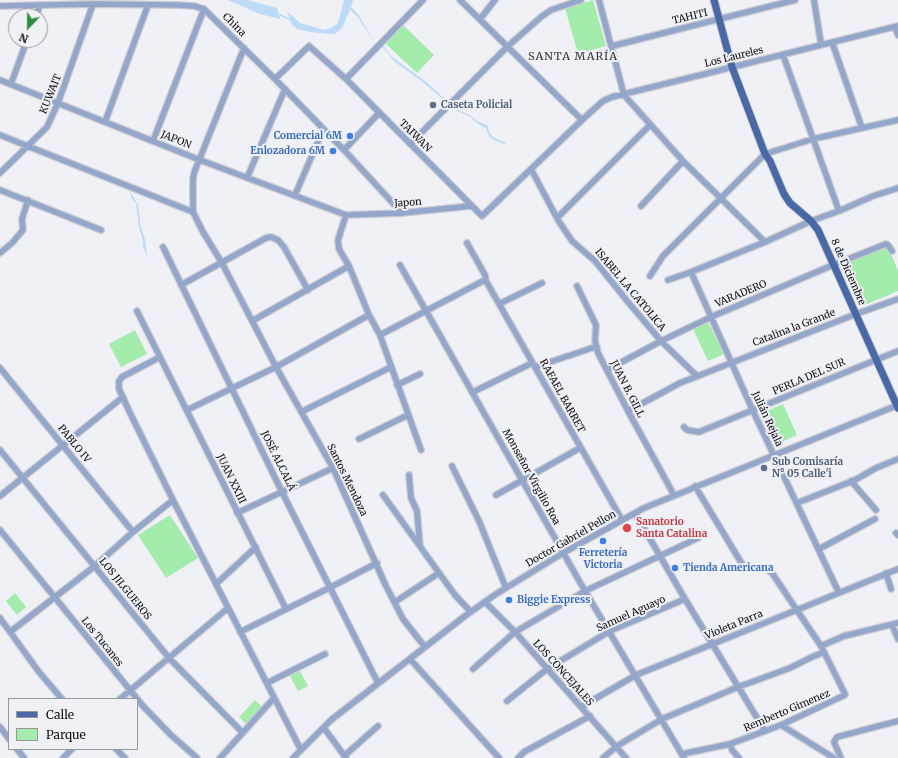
<!DOCTYPE html>
<meta charset="utf-8">
<style>
body{margin:0}
#map{position:relative;width:898px;height:758px;overflow:hidden;background:#f0f0f7;font-family:Merriweather,serif}
canvas{display:block}
.legend{position:absolute;left:8px;top:698px;width:130px;height:52px;box-sizing:border-box;background:#f0f0f7;border:1px solid #96969b;margin:0;padding:5px 7px;list-style:none;font-size:12px;color:#0f0f11}
.legend li{display:flex;align-items:center;gap:8px;height:20px}
.legend b{width:20px;border:1px solid #96969b}
.north{position:absolute;left:8px;top:8px;width:40px;height:40px;box-sizing:border-box;background:#f0f0f7;border:1px solid #96969b;border-radius:50%;rotate:202deg;font-size:11px;font-weight:700;line-height:16px;text-align:center;color:#0f0f11}
.north::after{content:'';display:block;margin:auto;width:14px;height:18px;background:#2c8b3e;clip-path:polygon(50% 0,100% 100%,50% 72%,0 100%)}
</style>
<div id="map">
<canvas width="898" height="758"></canvas>
<ul class="legend">
<li><b style="height:5px;background:#4868a6"></b>Calle</li>
<li><b style="height:11px;background:#a4ecac"></b>Parque</li>
</ul>
<div class="north">N</div>
</div>
<script>
const ctx = document.querySelector('canvas').getContext('2d');
ctx.lineJoin = 'round';
function fillPath(path, color) { ctx.fillStyle = color; ctx.fill(path, 'evenodd'); }
const poly = rows => new Path2D(rows.map(r => 'M' + r).join(''));
function stroke(path, color, width, dash) { ctx.strokeStyle = color; ctx.lineWidth = width; ctx.lineCap = dash ? 'butt' : 'round'; ctx.setLineDash(dash || []); ctx.stroke(path); }
function write(font, color, halo, rows, align = 'center') {
  ctx.font = font + ' Merriweather,serif'; ctx.lineWidth = 4; ctx.setLineDash([]); ctx.textBaseline = 'middle'; ctx.strokeStyle = halo; ctx.fillStyle = color; for (const [text, x, y, turn = 0] of rows) {
    ctx.save(); ctx.translate(x, y); ctx.rotate((+turn || 0) * Math.PI / 180); ctx.textAlign = isNaN(turn) ? turn : align; if (halo) ctx.strokeText(text, 0, 0); ctx.fillText(text, 0, 0); ctx.restore();
  }
}
fillPath(poly([
 [593,0,606,46,578,54,565,8],
 [403,25,434,55,417,73,386,44],
 [888,246,898,271,898,291,860,307,842,265],
 [708,322,724,354,708,361,693,329],
 [135,330,147,354,121,367,109,344],
 [783,404,797,435,777,444,763,413],
 [170,515,198,558,166,578,138,535],
 [15,593,26,607,17,615,6,601],
 [299,669,308,686,298,691,289,674],
 [255,700,262,707,246,724,239,717]
]), '#a4ecac');
fillPath(poly([
 [228,0,247,0,277,8,280,19,260,14],
 [344,0,353,0,351,7,358,14,374,41,357,16,350,10,342,28,335,34,330,34,310,32,297,29,292,25,287,11,300,23,324,30,331,28,338,23],
 [382,44,391,56,425,81,447,101,446,102,423,82,395,62,381,45],
 [450,106,470,115,477,121,487,125,490,134,493,137,506,143,504,144,492,139,489,136,486,128,478,124,471,117,449,107],
 [129,190,138,205,140,219,140,225,145,239,147,257,146,257,146,253,143,248,143,241,139,227,136,203,132,199]
]), '#bddaf6');
stroke(poly([
 [278,14,291,20]
]), '#bddaf6', 1.5);
const minor = poly([
 [460,0,582,120],
 [599,0,624,95,683,161,765,242],
 [814,0,821,44],
 [0,6,93,4,177,5,194,6,204,9,275,79,344,150,402,213],
 [36,16,40,5],
 [480,19,495,0],
 [895,27,898,35],
 [832,42,862,128],
 [612,46,795,0],
 [244,48,194,173,193,179,193,212,203,232,222,263,276,367,333,468,386,586,403,619,425,647],
 [783,55,839,211],
 [275,79,309,46,346,79,482,216,582,120,603,101,612,97,898,26],
 [346,79,423,0],
 [0,80,200,160,346,215,402,213,471,206],
 [11,84,27,40],
 [105,122,148,5],
 [0,135,193,212],
 [153,141,204,9],
 [410,144,508,46,541,17,551,10,581,0],
 [344,150,379,113],
 [531,169,558,220,572,241,595,261,628,302,661,341,697,376],
 [0,173,47,127,58,103,93,4],
 [247,178,285,89],
 [0,190,101,230],
 [295,195,323,130],
 [641,206,683,161],
 [346,215,338,240,339,249,349,266,369,315,380,335,421,450],
 [557,218,650,125],
 [467,243,485,275,486,281,622,520],
 [163,247,282,492,378,683],
 [0,253,12,243,23,230,22,219,28,200],
 [400,265,585,591,684,758],
 [691,272,753,411,839,593],
 [650,276,663,256,765,154,813,139,898,120],
 [668,280,691,272,765,242,811,221,839,211,873,196,898,188],
 [181,285,266,238,271,237,278,240,284,247,308,290],
 [577,286,596,325,595,341,598,353,628,411,674,495],
 [499,304,542,283],
 [137,311,286,609],
 [252,321,349,266],
 [380,335,483,281,486,281],
 [160,357,122,377,119,381,119,389,131,415,173,500,301,750],
 [535,367,592,348,597,347],
 [0,368,133,532],
 [607,370,661,341,711,317,833,265,886,244,888,245,892,251],
 [397,385,420,374],
 [473,392,532,363],
 [187,410,276,367,369,315],
 [628,411,680,383,856,314,898,299],
 [301,412,391,367],
 [684,427,687,430,699,432,898,351],
 [359,439,408,415],
 [0,450,169,658,242,732],
 [452,466,479,521,506,588],
 [409,475,411,498,417,511,420,546],
 [851,481,876,510],
 [383,495,455,595,471,612],
 [496,495,580,448],
 [0,496,123,397],
 [797,503,855,480,876,468,898,459],
 [237,513,333,468],
 [635,513,685,599,765,731],
 [0,530,143,706,171,735,197,758],
 [896,533,898,535],
 [819,549,875,519],
 [886,573,891,589],
 [216,584,256,547],
 [395,602,439,573],
 [485,602,515,632,626,758],
 [0,618,39,672,62,699],
 [892,625,898,639],
 [10,632,95,566,133,532,173,500],
 [240,632,331,587,377,563],
 [821,646,844,636,898,623],
 [410,659,499,758],
 [473,669,515,632,585,591,698,538],
 [267,683,325,654],
 [120,699,228,608],
 [507,701,547,669,610,631,685,599],
 [581,707,636,675,898,569],
 [781,725,834,758],
 [0,727,9,739],
 [324,728,346,758],
 [730,744,732,750,739,758],
 [17,749,24,758],
 [116,749,125,758],
 [682,754,730,744,781,725,845,695,845,694,821,646,772,573,768,570,762,568,746,568,742,564,695,486],
 [344,756,378,726],
 [63,758,72,749],
 [220,758,274,698],
 [293,758,331,720,465,616,496,594,563,553,644,508,898,405],
 [518,758,524,752,590,716],
 [603,758,617,746,662,719,738,687,790,668,812,657,824,652],
 [841,758,834,742,837,737,898,721]
]);
const major = poly([
 [714,0,732,67,765,154,770,161,784,194,790,203,811,221,818,230,898,408]
]);
stroke(minor, '#ccccd2', 8);
stroke(major, '#ccccd2', 9);
stroke(minor, '#94a7cb', 5.5);
stroke(major, '#4868a6', 7);
for (const [x, y, r, color] of [
 [433,105,4,"#5c6f8a"],
 [350,136,4,"#3f7fe0"],
 [333,151,4,"#3f7fe0"],
 [764,468,4,"#5c6f8a"],
 [627,528,5,"#e0444e"],
 [603,541,4,"#3f7fe0"],
 [675,568,4,"#3f7fe0"],
 [509,600,4,"#3f7fe0"]
]) { const dot = new Path2D(); dot.arc(x, y, r, 0, 2 * Math.PI); ctx.fillStyle = color; ctx.fill(dot); stroke(dot, '#f0f0f7', 1.5); }
write('10px', '#0f0f11', '#f0f0f7', [
 ["TAHITI",690,17,-14],
 ["China",234,25,45],
 ["Los Laureles",734,57,-14],
 ["KUWAIT",51,94,-68],
 ["TAIWAN",415,136,45],
 ["JAPON",176,140,22],
 ["Japon",408,203,-4],
 ["8 de Diciembre",848,272,66],
 ["ISABEL LA CATOLICA",630,290,50],
 ["VARADERO",741,294,-23],
 ["Catalina la Grande",794,328,-21],
 ["PERLA DEL SUR",809,377,-23],
 ["JUAN B. GILL",627,389,63],
 ["RAFAEL BARRET",562,396,61],
 ["Julián Rejala",767,419,65],
 ["PABLO IV",74,444,51],
 ["JOSÉ ALCALÁ",278,461,64],
 ["Monseñor Virgilio Roa",531,477,61],
 ["JUAN XXIII",231,479,64],
 ["Santos Mendoza",347,480,64],
 ["Doctor Gabriel Pellon",571,539,-30],
 ["LOS JILGUEROS",125,589,51],
 ["Samuel Aguayo",631,614,-24],
 ["Violeta Parra",734,625,-22],
 ["Los Tucanes",102,642,51],
 ["LOS CONCEJALES",563,673,48],
 ["Remberto Gimenez",787,711,-23]
]);
write('bold 10px', '#4e5e75', '#f0f0f7', [
 ["Caseta Policial",441,105],
 ["Sub Comisaría",772,462],
 ["N° 05 Calle'i",772,474]
], 'left');
write('bold 10px', '#366cbe', '#f0f0f7', [
 ["Comercial 6M",342,136],
 ["Enlozadora 6M",325,151],
 ["Ferretería",603,553,"center"],
 ["Victoria",603,565,"center"],
 ["Tienda Americana",683,568,"left"],
 ["Biggie Express",517,600,"left"]
], 'right');
write('bold 10px', '#be3a42', '#f0f0f7', [
 ["Sanatorio",636,522],
 ["Santa Catalina",636,534]
], 'left');
ctx.letterSpacing = '1px';
write('11px', '#35353b', '#f0f0f7', [
 ["SANTA MARÍA",573,57]
]);
ctx.letterSpacing = '0px';
</script>
